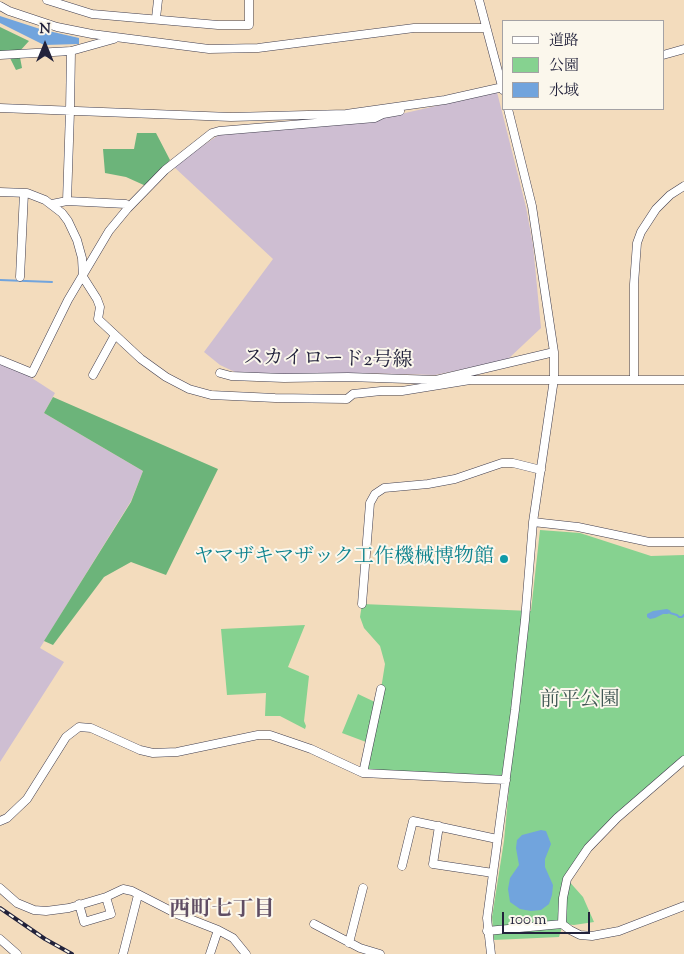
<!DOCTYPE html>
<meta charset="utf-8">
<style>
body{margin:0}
#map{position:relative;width:684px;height:954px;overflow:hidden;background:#f3dcbd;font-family:"Sorts Mill Goudy","Noto Serif JP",serif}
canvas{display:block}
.legend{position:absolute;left:502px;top:20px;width:162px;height:90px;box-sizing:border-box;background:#fbf7ec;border:1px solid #a4a2a5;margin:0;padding:6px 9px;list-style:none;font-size:15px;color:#22223b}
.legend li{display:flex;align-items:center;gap:10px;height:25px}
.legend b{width:25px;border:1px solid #a4a2a5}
.north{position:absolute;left:20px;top:20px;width:50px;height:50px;-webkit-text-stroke:4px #fbf7ec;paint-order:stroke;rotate:0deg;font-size:14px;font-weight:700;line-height:20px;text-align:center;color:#22223b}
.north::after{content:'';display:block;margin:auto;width:18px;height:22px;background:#22223b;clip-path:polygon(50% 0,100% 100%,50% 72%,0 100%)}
.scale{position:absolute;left:502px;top:912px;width:88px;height:22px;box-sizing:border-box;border:2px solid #22223b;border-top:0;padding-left:6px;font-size:15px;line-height:18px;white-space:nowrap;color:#22223b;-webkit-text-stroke:4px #fbf7ec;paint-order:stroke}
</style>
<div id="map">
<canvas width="684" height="954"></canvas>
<ul class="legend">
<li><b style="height:6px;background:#fff"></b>道路</li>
<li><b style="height:14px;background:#86d290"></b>公園</li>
<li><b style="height:14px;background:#71a4dd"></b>水域</li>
</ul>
<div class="north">N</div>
<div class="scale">100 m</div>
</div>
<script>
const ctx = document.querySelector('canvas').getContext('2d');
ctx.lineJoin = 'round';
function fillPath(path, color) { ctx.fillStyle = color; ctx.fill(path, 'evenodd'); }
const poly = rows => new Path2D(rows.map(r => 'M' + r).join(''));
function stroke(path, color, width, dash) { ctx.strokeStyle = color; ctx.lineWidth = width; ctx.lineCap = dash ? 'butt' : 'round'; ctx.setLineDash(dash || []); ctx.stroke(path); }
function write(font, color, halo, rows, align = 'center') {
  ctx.font = font + ' "Sorts Mill Goudy","Noto Serif JP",serif'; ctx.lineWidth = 4; ctx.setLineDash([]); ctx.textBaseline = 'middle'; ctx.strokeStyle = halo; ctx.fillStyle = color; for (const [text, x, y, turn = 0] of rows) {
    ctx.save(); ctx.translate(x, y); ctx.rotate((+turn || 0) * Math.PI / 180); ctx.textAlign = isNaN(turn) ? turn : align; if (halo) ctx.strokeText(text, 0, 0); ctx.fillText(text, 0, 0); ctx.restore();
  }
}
fillPath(poly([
 [497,92,526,207,533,245,541,328,507,360,435,375,358,373,282,376,237,373,220,365,204,352,273,259,173,166,220,134,379,119],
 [0,362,21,371,55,393,44,413,143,471,131,501,40,648,64,662,0,762]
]), '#cebed2');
fillPath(poly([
 [540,530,580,533,651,556,684,555,684,760,588,848,567,879,583,897,594,922,574,925,563,924,559,937,494,940,492,917,504,841,510,777,363,773,366,742,342,733,358,694,377,703,381,689,385,664,380,646,364,628,360,617,362,604,531,611],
 [305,625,288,667,309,676,304,721,306,726,305,729,280,716,265,716,266,693,227,695,221,629]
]), '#86d290');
fillPath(poly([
 [0,27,29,41,19,52,22,68,16,70,10,58,0,58],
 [137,133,156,133,170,160,146,186,126,177,105,173,103,149,134,149],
 [53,397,218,469,166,575,131,562,104,577,53,645,44,641,131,502,143,471,44,413]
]), '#6cb47a');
fillPath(poly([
 [0,16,40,29,79,38,79,44,44,45,0,23],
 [667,609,671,611,668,614,663,614,655,618,650,619,647,617,647,614,653,611],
 [541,830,546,831,551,844,545,859,545,867,553,885,552,895,549,904,541,910,531,911,520,909,510,902,508,889,510,878,519,865,516,848,517,840,522,835]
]), '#71a4dd');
stroke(poly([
 [0,280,52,282],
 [670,613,677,615,679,617,682,617,684,615]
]), '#71a4dd', 2);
const minor = poly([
 [47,0,92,14,218,25,249,25,249,0],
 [479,0,503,90],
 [0,6,9,11,57,27,92,34,209,49,258,48,414,28,486,28],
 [156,18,158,0],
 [0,55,71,51,114,39],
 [663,55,684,49],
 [0,108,231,117,346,114,445,100,503,87],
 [0,192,27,193,45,200,62,213,68,221,77,240,82,258,83,277,97,299,100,307,98,319,141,359,166,377,189,389,211,395,275,398,347,399,353,394,381,391,402,391,470,380,684,380],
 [67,201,70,111,71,51],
 [128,208,165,170,212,133,219,131,375,118,383,114,400,111],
 [20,277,24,193],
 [0,360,32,373,68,300,109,231,128,208,126,204,67,201,52,204],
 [220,373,231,376,284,378,348,377,436,380,554,352],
 [93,375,115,335],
 [634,380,634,284,637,243,641,232,656,209,670,195,684,186],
 [533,522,578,527,649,542,684,542],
 [362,604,370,503,375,494,384,488,428,484,455,479,502,463,513,463,541,470],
 [363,773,381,689],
 [0,821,7,818,27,799,66,737,79,727,91,728,140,750,153,753,177,752,258,735,270,735,311,749,363,773,506,780],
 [439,826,433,864,493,873],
 [402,866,413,821,497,839],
 [0,888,17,903,34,910,46,911,69,908,106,897,123,889,132,891,177,914,218,930,233,938,246,954],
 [79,904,84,922,111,914,106,897],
 [314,924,360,948,380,954],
 [562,924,563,898,567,879,588,848,617,818,684,760],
 [487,931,562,924,570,930,580,935,592,936,619,931,684,906],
 [0,939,17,954],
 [349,943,363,888],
 [123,954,138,895],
 [210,954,218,930],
 [491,954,487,918,515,710,525,620,533,522,554,379,554,352,532,206,508,109]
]);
stroke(minor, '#413e4e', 9);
stroke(minor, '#fff', 8);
const rail = poly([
 [0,908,45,939,72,954]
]);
stroke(rail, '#22223b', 4);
stroke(rail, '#fbf7ec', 2, [5.5]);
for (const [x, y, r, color] of [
 [504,559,5,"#0f9aa8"]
]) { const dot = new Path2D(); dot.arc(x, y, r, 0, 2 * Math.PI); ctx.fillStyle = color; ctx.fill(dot); stroke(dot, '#fbf7ec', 2); }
write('20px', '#22223b', '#fbf7ec', [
 ["スカイロード2号線",328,361,1]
]);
write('20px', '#0d838f', '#fbf7ec', [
 ["ヤマザキマザック工作機械博物館",494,559]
], 'right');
write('20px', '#405754', '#fbf7ec', [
 ["前平公園",580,702]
]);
write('bold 21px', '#604e64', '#fbf7ec', [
 ["西町七丁目",222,911]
]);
</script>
